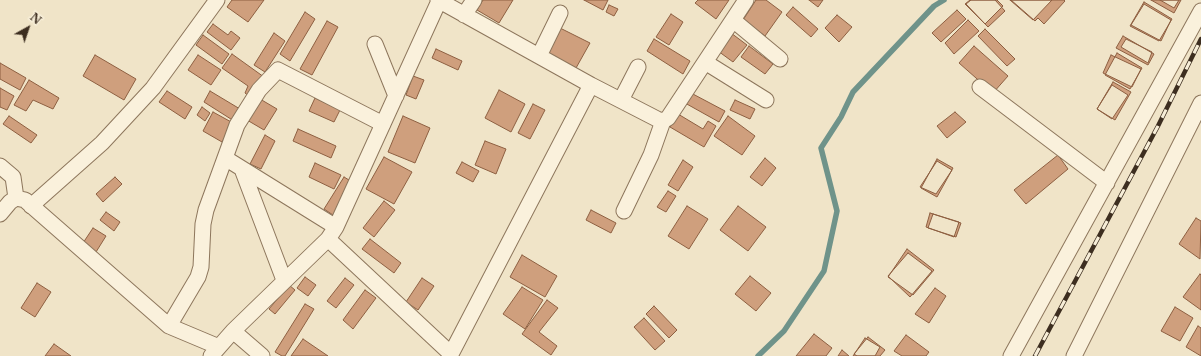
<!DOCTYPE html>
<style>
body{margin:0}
#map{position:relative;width:1201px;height:356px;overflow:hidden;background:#f0e4c8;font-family:"Libre Baskerville",serif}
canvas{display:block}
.north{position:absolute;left:8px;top:8px;width:40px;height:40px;-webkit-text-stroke:3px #f7eed8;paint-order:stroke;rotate:40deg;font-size:11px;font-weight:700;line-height:16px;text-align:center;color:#3d2e20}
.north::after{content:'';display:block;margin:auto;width:14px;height:18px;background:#3d2e20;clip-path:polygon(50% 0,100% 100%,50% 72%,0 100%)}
</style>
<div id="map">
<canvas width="1201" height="356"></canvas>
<div class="north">N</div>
</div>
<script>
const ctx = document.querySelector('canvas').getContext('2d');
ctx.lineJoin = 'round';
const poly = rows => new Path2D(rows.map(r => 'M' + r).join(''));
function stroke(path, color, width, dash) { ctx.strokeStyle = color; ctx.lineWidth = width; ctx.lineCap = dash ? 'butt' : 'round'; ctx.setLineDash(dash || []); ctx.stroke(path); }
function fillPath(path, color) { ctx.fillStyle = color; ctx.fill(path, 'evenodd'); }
stroke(poly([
 [758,356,784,331,824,271,837,211,821,148,841,117,853,92,934,6,944,0]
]), '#6f938a', 5.5);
const building = poly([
 [232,0,264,0,248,22,227,7,232,0],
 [483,0,513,0,499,23,477,10,483,0],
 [584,0,608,0,603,10,584,0],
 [698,0,729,0,716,19,695,3,698,0],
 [756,0,766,0,782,12,765,36,743,20,756,0],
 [809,0,823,0,818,7,809,0],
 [970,0,997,0,1003,6,985,24,965,4,970,0],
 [971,0,995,0,1005,11,988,27,966,4,971,0],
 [1010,0,1052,0,1033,20,1010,0],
 [1011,0,1064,0,1065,1,1044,24,1038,18,1035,21,1011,0],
 [1151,0,1181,0,1174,13,1151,0],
 [1160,0,1179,0,1174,8,1160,0],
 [1144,2,1172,19,1159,41,1130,26,1144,2],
 [1144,4,1171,20,1161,41,1131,25,1144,4],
 [609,5,618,9,614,16,606,12,609,5],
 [793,7,818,29,811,37,786,15,793,7],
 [957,10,966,19,941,42,932,33,957,10],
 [305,12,315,19,290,61,280,54,305,12],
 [671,14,683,22,669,45,656,37,671,14],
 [837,15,852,27,839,42,825,28,837,15],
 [968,20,979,31,954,54,945,43,968,20],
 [327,21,338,27,312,75,300,69,327,21],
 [213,24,228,35,231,31,240,38,231,50,207,32,213,24],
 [560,28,590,43,576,68,547,53,560,28],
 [985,29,1015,59,1007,66,978,36,985,29],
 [274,33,285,41,265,72,254,65,274,33],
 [731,33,747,45,733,62,718,51,731,33],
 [203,35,229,54,222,64,196,45,203,35],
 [1123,36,1154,54,1148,65,1116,48,1123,36],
 [654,39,690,61,683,74,647,51,654,39],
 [1126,39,1152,52,1148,63,1121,47,1126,39],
 [749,46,773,64,765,74,741,57,749,46],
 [974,46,1008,76,993,93,959,63,974,46],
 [436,49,462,61,458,70,432,58,436,49],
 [1117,53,1142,68,1130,89,1105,75,1117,53],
 [232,54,264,77,250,97,245,93,248,86,222,68,232,54],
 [95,55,136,79,124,100,83,76,95,55],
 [198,55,221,70,211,85,188,70,198,55],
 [1111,55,1141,69,1132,87,1103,73,1111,55],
 [0,63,26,78,20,90,0,79,0,63],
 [413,76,424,80,416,99,406,95,413,76],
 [29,80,59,98,53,109,33,100,26,111,14,105,29,80],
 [1113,82,1131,92,1115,120,1097,109,1113,82],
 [1112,85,1128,95,1112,119,1097,109,1112,85],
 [0,88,14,96,7,110,0,107,0,88],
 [499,90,525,104,511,132,485,118,499,90],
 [167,91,192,107,185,119,159,102,167,91],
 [210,91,240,109,234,121,204,102,210,91],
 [691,93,725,111,719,122,685,103,691,93],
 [315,98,340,110,334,122,309,111,315,98],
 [260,99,277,109,264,130,247,120,260,99],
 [735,100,755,109,750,119,730,110,735,100],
 [533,104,545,110,530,139,518,133,533,104],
 [202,107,210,113,205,121,197,115,202,107],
 [213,112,233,123,222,142,203,131,213,112],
 [955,112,966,122,947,138,937,126,955,112],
 [678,114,703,129,708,121,716,126,704,147,670,127,678,114],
 [9,116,37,135,31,143,3,124,9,116],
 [403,116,430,128,415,163,388,152,403,116],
 [728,116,755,136,742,155,714,136,728,116],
 [298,129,336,146,331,158,293,141,298,129],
 [265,135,275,141,261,169,250,164,265,135],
 [485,141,506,149,496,174,475,165,485,141],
 [1058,155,1068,169,1026,204,1014,190,1058,155],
 [384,157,412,172,394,204,366,189,384,157],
 [765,158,776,168,762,186,750,177,765,158],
 [937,159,953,168,937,197,921,188,937,159],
 [683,160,693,167,678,191,668,185,683,160],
 [937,161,952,170,936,194,920,187,937,161],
 [462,162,479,171,473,182,456,173,462,162],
 [315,163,341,175,334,189,309,177,315,163],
 [115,177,122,184,103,202,96,194,115,177],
 [344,177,354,183,333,215,324,209,344,177],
 [668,191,676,196,666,212,657,207,668,191],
 [384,201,395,210,374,237,363,228,384,201],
 [687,206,708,219,689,249,668,236,687,206],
 [738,206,766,227,748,251,720,230,738,206],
 [591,210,616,223,611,233,586,220,591,210],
 [106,212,120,222,114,231,100,220,106,212],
 [930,213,959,222,954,237,926,227,930,213],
 [933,214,961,223,956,237,928,228,933,214],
 [1196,218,1201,221,1200,259,1179,244,1196,218],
 [93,228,106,236,96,252,83,243,93,228],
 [370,239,401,263,394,273,362,249,370,239],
 [907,249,934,270,913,295,888,277,907,249],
 [908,253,932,271,910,297,888,276,908,253],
 [522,255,557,276,545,297,510,277,522,255],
 [1200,274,1201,275,1201,310,1183,297,1200,274],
 [750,276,771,293,756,311,735,294,750,276],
 [305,277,316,285,308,296,297,288,305,277],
 [345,278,354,285,336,308,327,301,345,278],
 [422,278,434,286,418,310,406,302,422,278],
 [37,283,51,292,35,317,21,308,37,283],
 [289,285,295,290,275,314,269,309,289,285],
 [522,287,543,300,525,329,503,314,522,287],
 [935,288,946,296,929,323,915,314,935,288],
 [365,290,376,298,353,329,343,320,365,290],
 [547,300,558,308,539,332,557,346,551,355,522,334,547,300],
 [305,304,314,309,285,356,282,356,275,352,305,304],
 [654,306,677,330,669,338,646,314,654,306],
 [1175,307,1193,318,1180,341,1161,331,1175,307],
 [644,318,665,341,655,350,634,327,644,318],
 [1198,326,1201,328,1201,356,1186,347,1198,326],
 [814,334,832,348,826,356,796,356,814,334],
 [906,335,929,352,926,356,902,356,894,351,906,335],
 [868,337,885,350,880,356,857,356,854,354,868,337],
 [865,338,880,347,875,356,853,356,865,338],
 [303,339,328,356,291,356,303,339],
 [54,344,71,356,45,356,54,344],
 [842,350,849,356,838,356,842,350]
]);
fillPath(building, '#cf9f7d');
stroke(building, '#8d5f41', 1);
const street = poly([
 [438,0,591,85,657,119,663,121],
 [464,15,474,0],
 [733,20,780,59],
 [375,44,396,96],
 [539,56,560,13],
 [705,62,766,100],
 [980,87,1107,183],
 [621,100,638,67],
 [225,158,336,227],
 [0,166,13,177,16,198],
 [242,169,284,280],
 [31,206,102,143,153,88,217,0],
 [624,211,651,155,663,121,668,118,746,0],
 [0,214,10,202,16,198,25,200,169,326,219,347],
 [328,239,451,354],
 [169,326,198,277,201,267,203,224,206,210,237,125,259,90,278,70,383,124],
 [233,331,262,356],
 [211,356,233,331,328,239,336,227,439,1],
 [450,356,591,85],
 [1011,356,1201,11],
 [1074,356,1201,103]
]);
stroke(street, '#8d765c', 17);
stroke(street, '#faf1dc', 15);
const rail = poly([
 [1035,356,1158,126,1201,39]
]);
stroke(rail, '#3d2e20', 4.5);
stroke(rail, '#f7eed8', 3, [9]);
</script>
